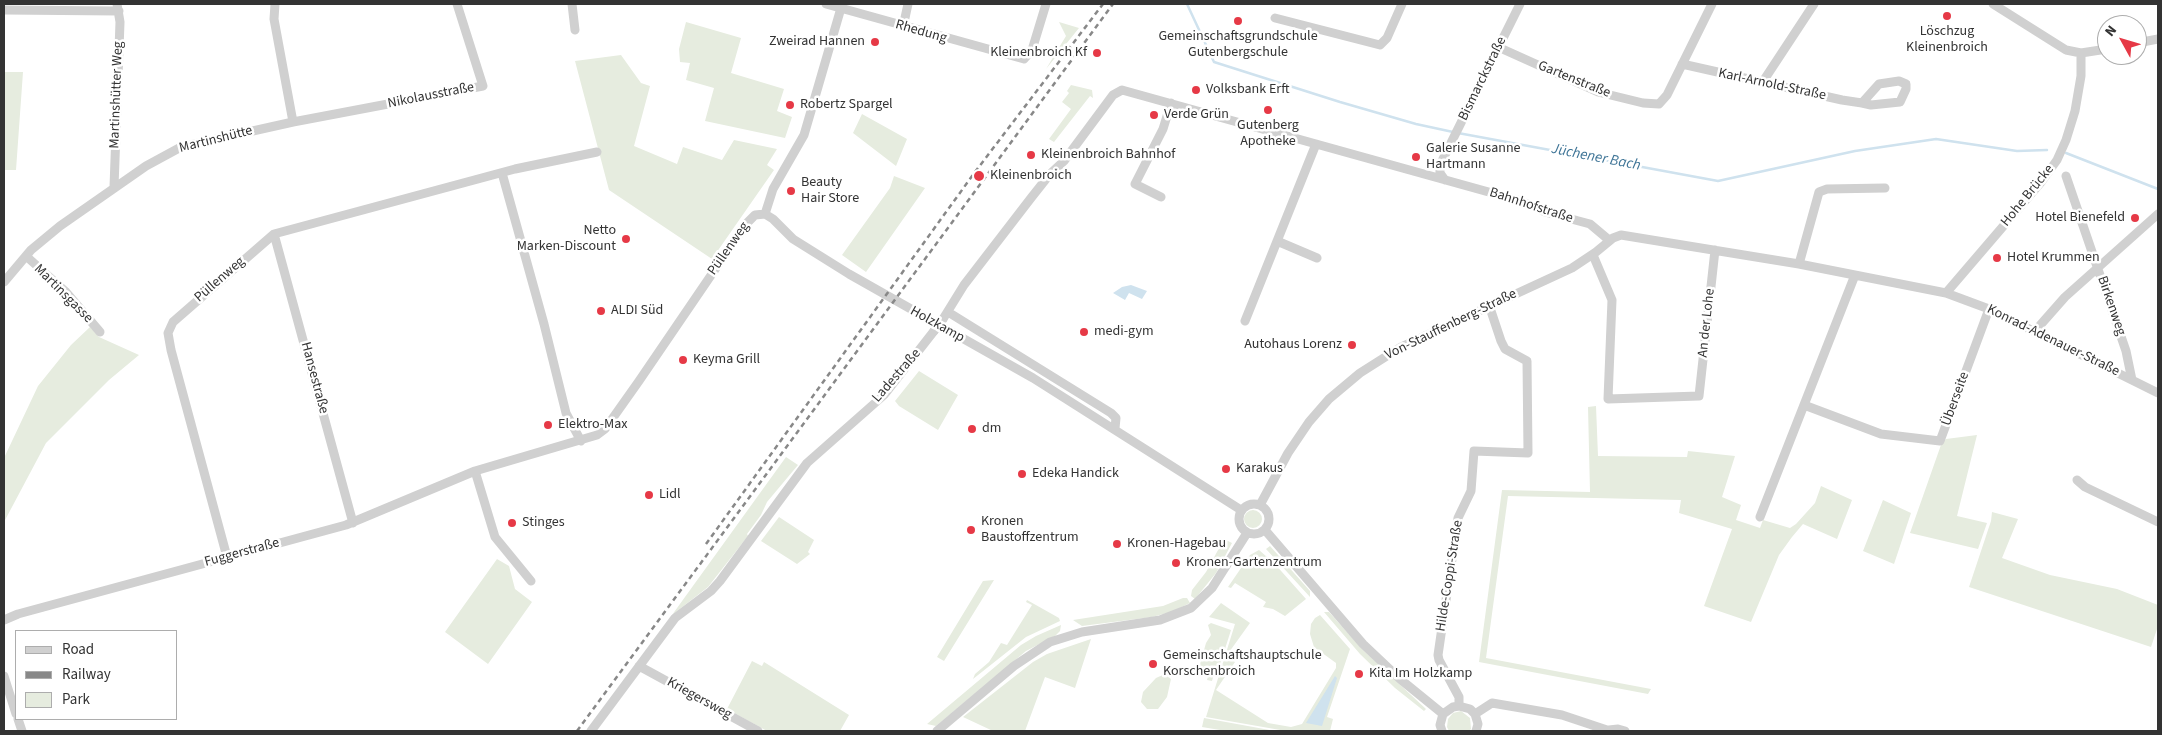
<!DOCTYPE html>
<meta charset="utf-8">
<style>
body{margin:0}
#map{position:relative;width:2162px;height:735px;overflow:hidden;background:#fff;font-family:"Source Sans 3",sans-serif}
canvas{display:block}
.frame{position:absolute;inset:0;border:5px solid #333;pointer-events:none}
.legend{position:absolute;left:15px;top:630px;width:162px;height:90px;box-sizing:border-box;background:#fff;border:1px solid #adadad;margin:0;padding:6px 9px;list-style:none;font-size:15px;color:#333}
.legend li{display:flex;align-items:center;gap:10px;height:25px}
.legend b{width:25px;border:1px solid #adadad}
.north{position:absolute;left:2097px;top:15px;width:50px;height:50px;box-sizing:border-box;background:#fff;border:1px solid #adadad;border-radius:50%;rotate:309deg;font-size:14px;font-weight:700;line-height:20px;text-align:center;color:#333}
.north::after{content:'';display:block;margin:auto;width:18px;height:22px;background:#e63946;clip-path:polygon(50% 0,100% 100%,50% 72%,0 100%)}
</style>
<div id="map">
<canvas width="2162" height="735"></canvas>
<div class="frame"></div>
<ul class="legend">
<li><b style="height:6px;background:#d0d0d0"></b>Road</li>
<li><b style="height:6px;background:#888"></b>Railway</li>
<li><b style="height:14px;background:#e6ecdf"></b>Park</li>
</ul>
<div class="north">N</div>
</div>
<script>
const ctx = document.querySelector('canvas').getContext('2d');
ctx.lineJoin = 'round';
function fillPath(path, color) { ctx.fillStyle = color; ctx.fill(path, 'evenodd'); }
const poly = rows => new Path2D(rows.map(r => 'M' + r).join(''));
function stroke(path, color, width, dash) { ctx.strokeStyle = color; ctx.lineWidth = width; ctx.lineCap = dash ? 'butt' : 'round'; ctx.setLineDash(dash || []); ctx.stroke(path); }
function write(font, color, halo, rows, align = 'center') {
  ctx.font = font + ' "Source Sans 3",sans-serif'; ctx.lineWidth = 5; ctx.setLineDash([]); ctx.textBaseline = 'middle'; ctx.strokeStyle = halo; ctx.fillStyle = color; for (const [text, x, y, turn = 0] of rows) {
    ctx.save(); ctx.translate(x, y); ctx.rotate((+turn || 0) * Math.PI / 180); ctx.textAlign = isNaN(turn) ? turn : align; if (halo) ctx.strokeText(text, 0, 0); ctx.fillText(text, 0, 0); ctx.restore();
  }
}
fillPath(poly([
 [686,22,741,38,731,73,784,89,777,111,792,117,785,138,705,121,714,88,686,80,690,63,680,62,679,49],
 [1059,22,1079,28,1046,69,1066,36],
 [621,55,641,83,650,86,634,146,677,164,683,147,722,160,734,140,777,149,767,165,774,170,712,259,609,190,575,61],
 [4,72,23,72,16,170,4,170],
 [1071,85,1092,90,1093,98,1090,96,1054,142,1049,139,1071,109,1062,102,1069,93,1067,91],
 [862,114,907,139,896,166,853,133],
 [894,176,925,188,866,272,842,255,890,188],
 [90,327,99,337,139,355,109,380,46,443,4,522,4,458,38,386,71,345],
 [919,371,958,395,938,430,899,406,895,401],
 [1596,406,1598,456,1687,457,1688,451,1735,456,1722,497,1741,505,1736,520,1760,528,1763,520,1790,528,1796,524,1815,503,1821,486,1852,500,1837,539,1803,524,1792,537,1779,555,1751,622,1704,606,1732,529,1679,513,1681,500,1508,496,1486,658,1651,689,1648,694,1479,662,1502,490,1590,492,1588,407],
 [1977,435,1957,516,1987,523,1978,549,1910,533,1942,442,1946,439],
 [786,457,798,465,767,502,761,515,747,534,748,536,708,587,672,615],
 [1883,500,1911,513,1894,564,1863,551],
 '1244 519a9 9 0 1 1 18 0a9 9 0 1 1-18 0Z',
 [1992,512,2018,519,2002,558,2050,575,2117,589,2158,605,2158,626,2151,647,1969,587,1991,521],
 [779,517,814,540,808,552,810,554,797,564,761,541],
 [1226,540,1232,543,1216,573,1195,599,1191,596,1192,590,1206,572,1223,541],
 [1270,546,1310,591,1310,597,1266,549],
 [1259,550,1274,563,1306,599,1285,616,1273,609,1263,607,1266,602,1235,583,1231,588,1228,587,1250,555],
 [497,559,509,566,515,589,532,602,488,664,445,632],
 [994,580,944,661,937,657,983,581],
 [1183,598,1187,598,1190,603,1171,612,1152,617,1082,626,1073,620,1163,606],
 [1027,600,1059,618,1060,621,1026,637,973,679,975,674,989,662,1001,643,1007,645,1032,605,1026,602],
 [1221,603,1250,623,1227,655,1235,662,1216,690,1268,723,1291,727,1302,724,1336,668,1336,663,1314,647,1310,634,1311,624,1315,618,1320,615,1350,649,1327,717,1333,719,1330,731,1286,731,1206,717,1235,624,1209,617],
 [1324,612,1329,612,1364,651,1426,709,1424,711,1395,688,1360,654],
 [1211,623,1231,630,1218,671,1214,674,1212,681,1207,680,1209,673,1199,668,1206,643,1211,635,1208,625],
 [1061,625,1060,631,1055,636,1026,651,936,726,927,724,1021,645,1036,636],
 [1091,639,1075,688,1045,677,1025,731,993,731,963,717,1033,662,1047,654],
 [752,661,762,666,764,662,849,715,840,731,767,731,727,709],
 [1165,674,1171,679,1167,697,1158,709,1147,709,1141,702,1143,692,1156,678],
 [1461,711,1470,718,1471,729,1469,731,1449,731,1447,727,1448,719,1453,713],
 [1204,718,1275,731,1226,731,1202,727]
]), '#e6ecdf');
fillPath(poly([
 [1131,285,1147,291,1142,299,1129,293,1125,300,1113,293,1122,287],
 [1335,676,1337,678,1322,726,1306,723]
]), '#cfe2ee');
stroke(poly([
 [1187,4,1214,62,1340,102,1416,124,1453,132],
 [1458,133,1718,181,1855,151,1936,139,2017,151,2047,150],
 [2066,153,2158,189]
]), '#cfe2ee', 2.5);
stroke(poly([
 [275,4,274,19,293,122],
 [572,4,575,30],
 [826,4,1024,59,1032,50,1046,4],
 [1993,4,2066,50,2081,53,2107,49],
 [4,10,119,11],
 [1275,18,1380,45,1387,38,1402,4],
 [903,27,908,4],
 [2137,43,2158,39],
 [1498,47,1598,92,1643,103,1659,104,1667,95,1712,4],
 [1682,64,1842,100,1862,103,1871,105,1900,102,1906,89,1906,84,1899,81,1879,84,1862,103],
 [1762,83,1814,4],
 [502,173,544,324,566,413,581,441],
 [2066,176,2126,351,2132,380],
 [1445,180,1440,173,1440,165,1520,4],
 [114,187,120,22,117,4],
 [1161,197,1135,184,1163,129,1171,103],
 [765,214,773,219,793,239,849,274,1033,378,1241,510],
 [765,214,773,189,804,135,841,8],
 [274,234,353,523],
 [1277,241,1317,258],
 [1593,255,1612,300,1608,399,1699,396,1715,250],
 [26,256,65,291,100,332],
 [1799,264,1819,192,1827,189,1885,188],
 [4,282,31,250,60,226,146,166,181,147,293,122,483,86,457,4],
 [1946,293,2042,181,2057,160,2066,140,2075,111,2081,76,2081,53],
 [948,312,1111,413,1116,418,1115,428],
 [943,319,964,285,1031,198,1050,174,1064,161,1113,95,1122,90,1521,201,1545,212,1590,224,1609,240],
 [1245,321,1316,144],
 [2035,331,2065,297,2158,214],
 [1804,405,1881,434,1940,441,1989,309],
 [475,471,495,537,531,581],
 [2077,480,2085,487,2158,522],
 '1239 519a15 15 0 1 1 30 0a15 15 0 1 1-30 0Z',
 [1260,505,1288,453,1309,422,1329,399,1360,373,1401,347,1572,268,1596,252,1613,238,1621,235,1799,264,1946,293,1989,309,2158,393],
 [1760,517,1855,275],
 [1265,530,1363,644,1400,679,1443,714],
 [227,557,171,350,168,333,173,322,274,234,515,169,597,152],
 [4,620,18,614,346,525,475,471,597,435,605,429,639,381,746,224,755,215,765,214],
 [639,666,758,731],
 [4,676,16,714],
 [1459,706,1459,697,1439,660,1438,655,1458,518,1471,491,1474,451,1528,453,1527,361,1505,349,1501,341,1489,305],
 [1475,714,1492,703,1562,715,1610,731],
 [18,719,22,731],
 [1609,730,1618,729,1625,731],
 [591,731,675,618,711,591,720,581,807,463,884,395,934,331],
 [937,731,1014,666,1050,642,1082,632,1160,620,1191,608,1212,588,1247,533],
 [1442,731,1440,725,1443,714,1453,707,1459,706,1470,709,1475,714,1478,724,1476,731]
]), '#d0d0d0', 9);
stroke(poly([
 [706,544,975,172,1103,4],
 [577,731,1113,4]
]), '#888', 2.5, [5, 4]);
stroke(poly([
 [934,331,943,319]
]), '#d0d0d0', 9);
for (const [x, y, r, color] of [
 [1947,16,5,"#e63946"],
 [1238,21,5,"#e63946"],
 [875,42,5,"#e63946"],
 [1097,53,5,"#e63946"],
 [1196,90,5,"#e63946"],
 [790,105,5,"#e63946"],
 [1268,110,5,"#e63946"],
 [1154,115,5,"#e63946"],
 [1031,155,5,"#e63946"],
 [1416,157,5,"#e63946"],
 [979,176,6,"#e63946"],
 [791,191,5,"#e63946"],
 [2135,218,5,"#e63946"],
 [626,239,5,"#e63946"],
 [1997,258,5,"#e63946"],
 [601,311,5,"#e63946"],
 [1084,332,5,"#e63946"],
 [1352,345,5,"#e63946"],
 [683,360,5,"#e63946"],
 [548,425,5,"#e63946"],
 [972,429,5,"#e63946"],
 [1226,469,5,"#e63946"],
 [1022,474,5,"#e63946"],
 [649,495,5,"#e63946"],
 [512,523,5,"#e63946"],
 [971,530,5,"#e63946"],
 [1117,544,5,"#e63946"],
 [1176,563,5,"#e63946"],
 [1153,664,5,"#e63946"],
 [1359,674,5,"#e63946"]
]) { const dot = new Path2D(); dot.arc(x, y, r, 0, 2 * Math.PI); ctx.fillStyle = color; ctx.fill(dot); stroke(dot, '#fff', 2); }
write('14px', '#333', '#fff', [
 ["Rhedung",921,32,16],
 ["Bismarckstraße",1483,79,-64],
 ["Gartenstraße",1574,80,22],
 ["Karl-Arnold-Straße",1772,85,12],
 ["Martinshütter Weg",117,95,-88],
 ["Nikolausstraße",431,96,-11],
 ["Martinshütte",216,140,-14],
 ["Hohe Brücke",2028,196,-51],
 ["Bahnhofstraße",1531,206,18],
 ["Püllenweg",729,249,-55],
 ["Püllenweg",220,280,-41],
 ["Martinsgasse",63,294,45],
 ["Birkenweg",2111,306,71],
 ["An der Lohe",1707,323,-84],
 ["Holzkamp",937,325,29],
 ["Von-Stauffenberg-Straße",1451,325,-26],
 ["Konrad-Adenauer-Straße",2053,341,26],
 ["Ladestraße",897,376,-49],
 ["Hansestraße",314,378,75],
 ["Überseite",1956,399,-70],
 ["Fuggerstraße",242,553,-15],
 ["Hilde-Coppi-Straße",1450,576,-81],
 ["Kriegersweg",699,699,29]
]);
write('14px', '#333', '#fff', [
 ["Löschzug",1947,32,"center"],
 ["Kleinenbroich",1947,48,"center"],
 ["Gemeinschaftsgrundschule",1238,37,"center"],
 ["Gutenbergschule",1238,53,"center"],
 ["Zweirad Hannen",865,42,"right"],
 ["Kleinenbroich Kf",1087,53,"right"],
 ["Volksbank Erft",1206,90],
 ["Robertz Spargel",800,105],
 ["Verde Grün",1164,115],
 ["Gutenberg",1268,126,"center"],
 ["Apotheke",1268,142,"center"],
 ["Galerie Susanne",1426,149],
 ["Hartmann",1426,165],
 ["Kleinenbroich Bahnhof",1041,155],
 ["Kleinenbroich",990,176],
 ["Beauty",801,183],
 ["Hair Store",801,199],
 ["Hotel Bienefeld",2125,218,"right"],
 ["Netto",616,231,"right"],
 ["Marken-Discount",616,247,"right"],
 ["Hotel Krummen",2007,258],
 ["ALDI Süd",611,311],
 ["medi-gym",1094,332],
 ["Autohaus Lorenz",1342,345,"right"],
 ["Keyma Grill",693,360],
 ["Elektro-Max",558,425],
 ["dm",982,429],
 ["Karakus",1236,469],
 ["Edeka Handick",1032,474],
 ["Lidl",659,495],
 ["Kronen",981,522],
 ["Baustoffzentrum",981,538],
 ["Stinges",522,523],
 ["Kronen-Hagebau",1127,544],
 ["Kronen-Gartenzentrum",1186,563],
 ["Gemeinschaftshauptschule",1163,656],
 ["Korschenbroich",1163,672],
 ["Kita Im Holzkamp",1369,674]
], 'left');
write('italic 15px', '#3f7597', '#fff', [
 ["Jüchener Bach",1596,158,11]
]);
</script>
